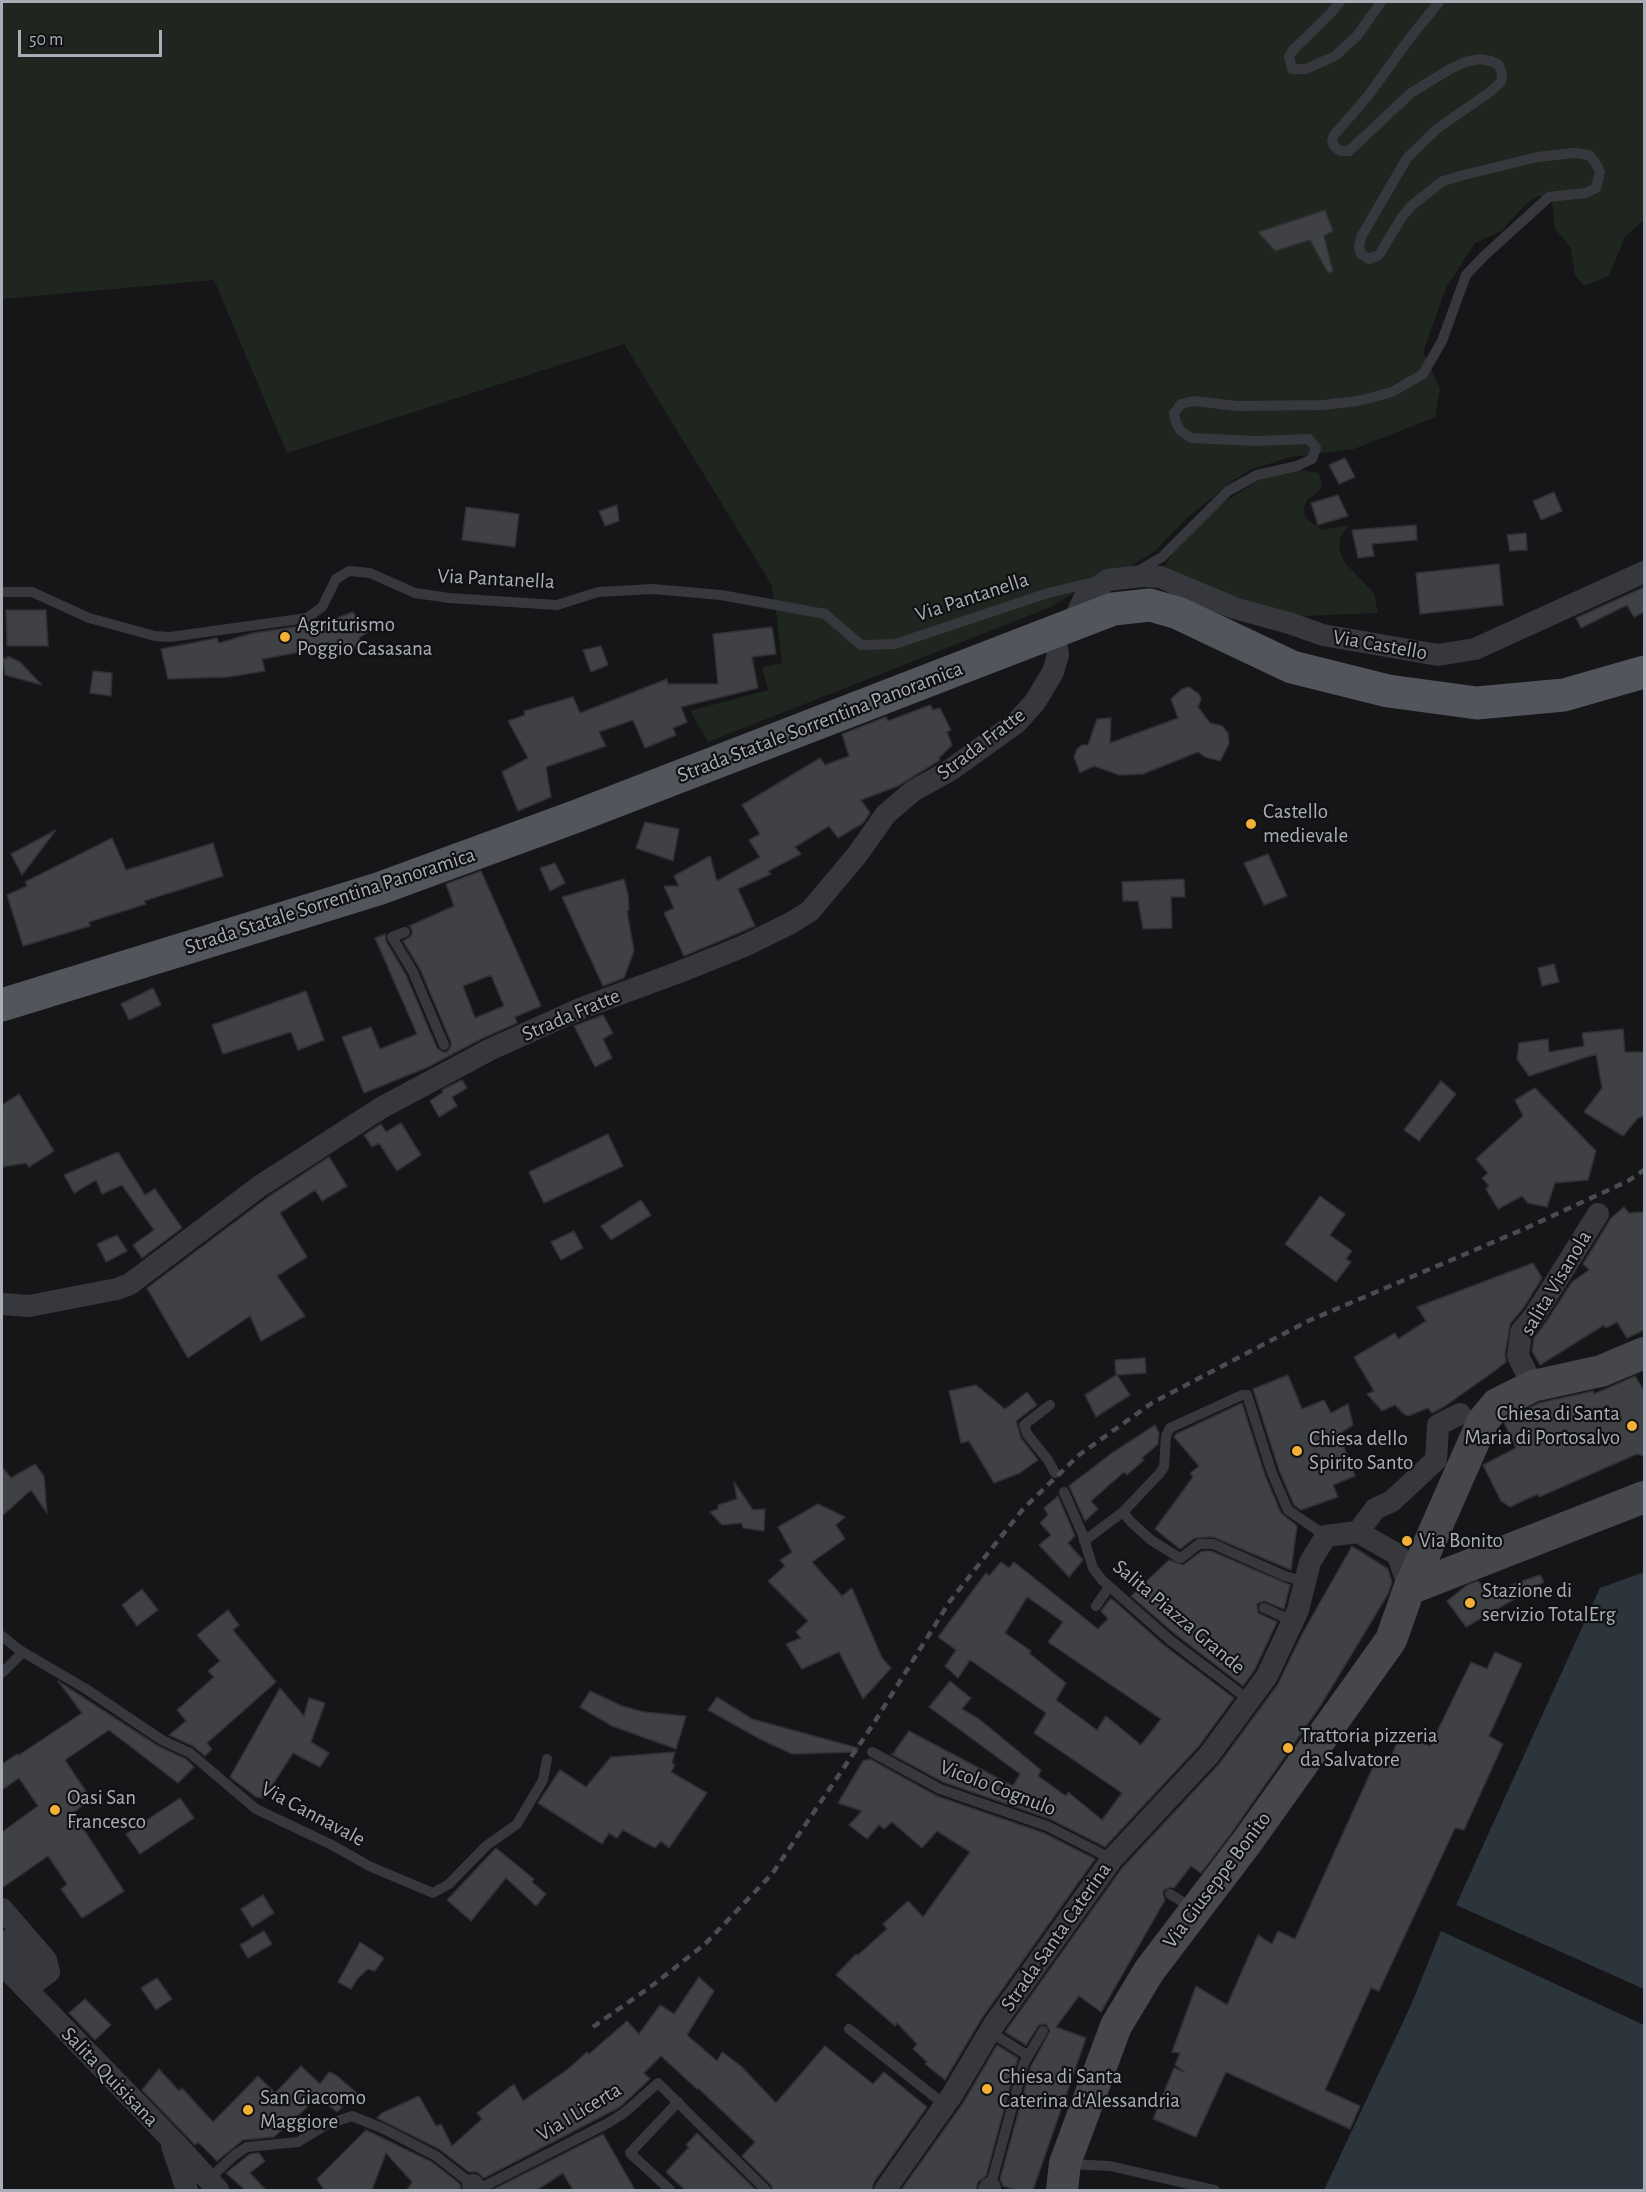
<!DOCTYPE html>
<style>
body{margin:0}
#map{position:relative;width:1646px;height:2192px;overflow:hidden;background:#161618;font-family:"Alegreya Sans",sans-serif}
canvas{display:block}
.frame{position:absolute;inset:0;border:3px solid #a8adb8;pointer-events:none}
.scale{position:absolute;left:18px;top:30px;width:144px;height:27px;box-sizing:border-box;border:3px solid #a8adb8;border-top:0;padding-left:8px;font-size:18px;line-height:21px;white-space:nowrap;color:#a8adb8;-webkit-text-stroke:4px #111113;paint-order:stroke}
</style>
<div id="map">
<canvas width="1646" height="2192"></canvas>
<div class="frame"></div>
<div class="scale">50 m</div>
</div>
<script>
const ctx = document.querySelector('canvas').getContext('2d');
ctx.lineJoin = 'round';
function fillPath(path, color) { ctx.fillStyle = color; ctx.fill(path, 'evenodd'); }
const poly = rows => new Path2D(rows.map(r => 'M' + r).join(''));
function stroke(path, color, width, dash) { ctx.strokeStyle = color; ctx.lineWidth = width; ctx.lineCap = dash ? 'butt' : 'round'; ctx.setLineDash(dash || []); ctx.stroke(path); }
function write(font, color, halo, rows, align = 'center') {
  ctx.font = font + ' "Alegreya Sans",sans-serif'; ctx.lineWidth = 4.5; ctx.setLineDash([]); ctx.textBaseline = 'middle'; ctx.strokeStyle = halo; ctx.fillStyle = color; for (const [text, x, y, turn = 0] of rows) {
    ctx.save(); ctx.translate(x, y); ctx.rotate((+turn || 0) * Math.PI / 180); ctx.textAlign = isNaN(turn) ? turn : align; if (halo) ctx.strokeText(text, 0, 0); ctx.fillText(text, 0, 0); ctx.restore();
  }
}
fillPath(poly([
 [2,2,1644,2,1644,220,1625,237,1609,276,1584,286,1575,275,1571,248,1555,229,1552,201,1539,196,1528,202,1501,231,1475,243,1446,288,1423,352,1440,389,1435,417,1354,449,1291,457,1252,469,1231,482,1185,520,1155,551,1131,566,1075,592,1051,607,708,742,690,711,768,690,762,667,782,663,777,618,771,584,624,344,287,453,214,280,2,299],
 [1294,469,1318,473,1321,479,1322,486,1318,492,1307,500,1304,507,1304,514,1308,520,1322,530,1349,525,1340,537,1339,550,1345,563,1374,593,1378,613,1301,616,1257,612,1164,567,1173,553,1221,504,1264,477]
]), '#1e261f');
fillPath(poly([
 [1644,1572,1644,1989,1456,1905,1600,1588],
 [1441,1931,1644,2025,1644,2190,1324,2190,1411,2005]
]), '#2c353c');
const building = poly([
 [1325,210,1333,231,1324,236,1333,271,1328,273,1310,240,1275,251,1258,232,1325,210],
 [1345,458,1355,477,1339,484,1329,465,1345,458],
 [1554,492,1562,511,1541,520,1533,501,1554,492],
 [1338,495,1348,516,1318,525,1311,503,1338,495],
 [617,505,619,521,605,526,599,511,617,505],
 [466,507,519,514,515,547,462,540,466,507],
 [1416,525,1417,540,1372,544,1374,556,1358,558,1352,530,1416,525],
 [1526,533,1527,550,1510,551,1507,535,1526,533],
 [1499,564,1503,605,1420,614,1416,573,1499,564],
 [1644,587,1644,612,1634,617,1627,605,1581,628,1576,618,1644,587],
 [6,610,46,610,48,646,7,646,6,610],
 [353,612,368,632,359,638,362,645,343,653,340,645,262,659,265,671,228,677,168,679,161,649,217,638,219,643,253,633,308,625,318,619,319,625,353,612],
 [772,627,776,654,752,657,758,688,681,707,687,722,673,728,676,735,645,748,633,720,599,732,606,746,546,767,551,797,518,811,502,772,528,758,508,721,525,715,524,711,573,697,580,713,667,679,668,684,718,684,713,634,772,627],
 [601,646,608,665,591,672,583,650,601,646],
 [7,656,20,662,42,685,5,675,3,658,7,659,7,656],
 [93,671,112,673,111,696,90,693,93,671],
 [1189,687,1199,694,1201,699,1198,707,1210,723,1222,726,1228,733,1229,744,1220,761,1205,757,1198,752,1143,774,1119,775,1094,766,1080,773,1074,757,1077,749,1082,745,1088,745,1097,719,1111,718,1110,743,1178,718,1171,699,1182,689,1189,687],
 [930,705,933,710,940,708,951,730,947,732,952,745,939,758,940,760,898,786,861,800,870,813,863,823,838,838,829,826,795,847,801,854,768,871,771,874,738,889,755,926,684,956,664,913,674,908,664,886,679,886,674,876,710,856,717,881,760,857,749,840,760,834,742,805,820,758,825,765,849,756,842,734,883,718,886,717,888,721,930,705],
 [645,822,679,829,673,861,636,848,645,822],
 [56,830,22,875,11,854,56,830],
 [112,838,126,870,213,843,223,876,144,901,146,904,89,922,90,926,23,946,7,895,27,886,25,882,112,838],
 [1268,854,1287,896,1264,905,1244,863,1268,854],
 [555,863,565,883,550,891,540,868,555,863],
 [481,871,541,1006,515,1017,517,1023,483,1038,428,1067,364,1093,342,1037,371,1027,380,1049,417,1034,375,938,385,934,386,941,406,975,437,1048,443,1052,447,1052,451,1046,451,1042,420,969,403,941,410,937,412,934,412,929,409,926,454,906,446,884,481,871],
 [491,975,504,1006,475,1018,463,986,491,975],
 [624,879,628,894,629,910,627,911,634,951,624,978,603,986,562,897,624,879],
 [1184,879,1185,897,1171,897,1172,928,1143,929,1138,901,1123,901,1122,882,1184,879],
 [1554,964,1559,982,1542,986,1538,968,1554,964],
 [153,988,161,1005,129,1020,121,1004,153,988],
 [306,991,324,1040,298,1050,291,1032,223,1054,212,1025,306,991],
 [603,1015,613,1033,603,1039,612,1058,595,1067,574,1026,603,1015],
 [1623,1029,1625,1052,1644,1052,1644,1116,1638,1118,1623,1136,1584,1112,1602,1088,1596,1054,1529,1076,1517,1059,1519,1043,1548,1039,1549,1052,1584,1046,1582,1033,1623,1029],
 [462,1080,467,1088,452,1097,457,1106,439,1117,430,1101,443,1092,442,1090,462,1080],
 [1441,1081,1456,1094,1419,1141,1404,1130,1441,1081],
 [1535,1088,1596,1151,1588,1180,1555,1183,1547,1207,1528,1203,1522,1196,1498,1209,1486,1189,1489,1186,1482,1178,1488,1173,1476,1159,1523,1116,1515,1100,1535,1088],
 [19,1094,54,1151,29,1167,26,1163,2,1167,2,1105,19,1094],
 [401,1123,421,1155,397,1171,379,1143,372,1147,364,1135,381,1124,386,1132,401,1123],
 [608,1134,623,1166,544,1203,529,1172,608,1134],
 [118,1152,145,1195,155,1189,182,1228,142,1258,133,1245,154,1230,122,1185,102,1194,96,1180,74,1193,64,1175,118,1152],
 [329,1157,347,1186,322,1201,315,1190,280,1213,307,1257,277,1276,305,1316,261,1341,250,1316,188,1358,147,1288,268,1197,329,1157],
 [1320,1196,1345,1214,1330,1235,1352,1251,1346,1259,1351,1262,1336,1282,1285,1244,1320,1196],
 [641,1200,651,1215,611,1240,601,1226,641,1200],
 [1624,1207,1629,1213,1644,1212,1644,1330,1627,1338,1617,1322,1606,1328,1604,1325,1540,1365,1532,1351,1534,1338,1546,1322,1572,1282,1589,1270,1583,1264,1611,1218,1624,1207],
 [574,1231,583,1248,561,1260,551,1242,574,1231],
 [117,1235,127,1251,106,1262,97,1244,117,1235],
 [1533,1263,1542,1278,1524,1307,1510,1324,1505,1354,1506,1362,1496,1370,1445,1406,1432,1413,1428,1408,1408,1416,1404,1414,1395,1405,1382,1411,1367,1394,1374,1391,1354,1357,1395,1333,1398,1339,1426,1321,1417,1307,1533,1263],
 [1145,1358,1146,1373,1117,1375,1130,1395,1096,1417,1085,1395,1116,1375,1115,1360,1145,1358],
 [1288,1375,1302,1409,1324,1400,1331,1413,1348,1404,1353,1425,1339,1434,1355,1476,1333,1485,1338,1497,1301,1510,1294,1505,1279,1470,1253,1389,1288,1375],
 [1635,1376,1644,1391,1644,1456,1637,1454,1539,1497,1538,1494,1510,1507,1501,1501,1483,1465,1516,1448,1504,1423,1508,1418,1539,1403,1593,1391,1594,1394,1635,1376],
 [976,1385,1005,1409,1027,1392,1037,1405,1016,1421,1021,1438,1038,1460,1020,1473,994,1483,969,1441,961,1443,949,1391,976,1385],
 [1242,1403,1265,1475,1281,1513,1297,1526,1291,1570,1213,1537,1195,1538,1180,1549,1155,1529,1193,1477,1190,1473,1199,1466,1174,1437,1176,1434,1242,1403],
 [1155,1425,1159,1433,1158,1444,1142,1458,1144,1460,1127,1475,1124,1472,1091,1501,1098,1509,1085,1521,1069,1486,1112,1453,1155,1425],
 [35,1464,44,1476,47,1513,31,1490,2,1516,2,1467,11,1478,35,1464],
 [734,1482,753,1510,765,1509,764,1531,743,1528,742,1523,722,1525,710,1512,718,1509,718,1505,737,1499,734,1482],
 [1058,1496,1075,1536,1068,1543,1083,1560,1069,1577,1039,1545,1051,1535,1040,1523,1048,1515,1044,1508,1058,1496],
 [818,1504,845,1517,836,1525,845,1539,812,1562,842,1596,852,1588,882,1658,891,1668,863,1699,839,1652,802,1669,786,1644,801,1638,796,1632,808,1621,768,1581,785,1566,780,1560,792,1552,778,1527,818,1504],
 [1352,1546,1388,1569,1392,1582,1388,1594,1321,1705,1230,1835,1201,1873,1191,1866,1174,1888,1170,1887,1164,1890,1163,1894,1165,1900,1101,2012,1079,1996,1056,2027,1086,2038,1033,2190,1016,2190,1003,2186,1000,2179,1031,2066,1050,2031,1046,2024,1039,2025,1026,2045,1005,2032,1122,1868,1219,1764,1278,1684,1301,1636,1352,1546],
 [1202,1551,1211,1551,1290,1585,1284,1609,1264,1601,1257,1604,1258,1613,1277,1622,1255,1669,1243,1686,1175,1634,1131,1596,1169,1560,1183,1565,1202,1551],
 [1001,1562,1009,1568,1014,1562,1098,1629,1108,1619,1101,1611,1111,1598,1165,1646,1234,1698,1199,1746,1105,1847,1050,1819,943,1782,891,1754,895,1753,894,1752,909,1731,1013,1786,1020,1774,929,1707,950,1681,971,1698,962,1709,979,1719,1041,1770,1038,1776,1066,1796,1068,1792,1102,1820,1122,1793,1034,1733,1046,1713,970,1660,958,1678,945,1666,956,1650,938,1637,986,1573,989,1576,1001,1562],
 [1027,1597,1063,1622,1048,1642,1161,1719,1141,1745,1106,1716,1097,1730,1056,1700,1066,1683,1029,1653,1031,1651,1005,1633,1027,1597],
 [1540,1575,1544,1582,1466,1627,1447,1601,1467,1585,1478,1581,1484,1588,1502,1588,1540,1575],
 [142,1589,158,1610,137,1626,122,1605,142,1589],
 [228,1610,239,1625,233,1630,276,1682,207,1743,212,1749,205,1756,193,1746,169,1735,186,1721,177,1710,214,1677,208,1671,220,1661,197,1635,228,1610],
 [1495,1652,1522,1664,1489,1736,1503,1744,1464,1830,1455,1828,1379,1991,1371,1988,1325,2090,1360,2106,1350,2129,1226,2072,1196,2137,1153,2119,1174,2068,1185,2072,1175,2065,1180,2053,1172,2052,1196,1986,1227,2005,1258,1935,1272,1944,1278,1931,1295,1939,1378,1756,1389,1761,1401,1734,1430,1746,1471,1662,1487,1669,1495,1652],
 [58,1681,158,1746,186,1759,194,1767,178,1783,109,1730,65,1760,91,1799,73,1813,124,1891,82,1918,61,1889,67,1884,48,1856,2,1888,2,1832,38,1806,19,1778,2,1790,2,1764,17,1754,19,1755,82,1713,58,1681],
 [280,1688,304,1716,309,1698,325,1703,311,1742,329,1753,320,1767,293,1753,264,1798,256,1797,230,1777,280,1688],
 [590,1691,622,1706,644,1712,686,1716,676,1749,612,1726,580,1707,590,1691],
 [717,1697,752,1719,858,1748,857,1752,792,1754,760,1739,708,1710,717,1697],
 [675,1752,672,1763,675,1765,671,1772,707,1793,669,1848,661,1841,655,1848,623,1830,617,1838,609,1833,602,1844,538,1803,560,1770,586,1787,611,1757,675,1752],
 [870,1759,937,1796,1044,1833,1095,1859,982,2018,945,2080,925,2064,927,2062,913,2049,917,2044,897,2023,895,2026,836,1975,856,1954,858,1955,887,1929,883,1924,908,1901,923,1917,970,1852,937,1831,922,1848,892,1822,884,1829,879,1825,867,1839,849,1825,862,1811,838,1803,863,1761,870,1759],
 [180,1798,194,1818,140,1854,126,1834,180,1798],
 [496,1848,534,1879,532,1882,546,1894,536,1906,506,1878,471,1921,447,1900,496,1848],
 [263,1895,274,1913,252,1927,241,1909,263,1895],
 [264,1931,272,1944,248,1958,240,1945,264,1931],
 [360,1942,384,1958,375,1971,368,1969,358,1978,351,1989,338,1982,360,1942],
 [699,1977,714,1991,687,2035,717,2061,722,2052,741,2066,776,2103,825,2046,873,2084,884,2072,927,2107,874,2182,872,2190,773,2190,771,2185,742,2156,755,2142,698,2088,697,2089,661,2056,644,2073,650,2079,620,2107,484,2178,477,2172,469,2172,439,2149,377,2118,382,2113,419,2096,436,2126,441,2124,452,2146,482,2119,477,2113,514,2084,523,2101,568,2069,587,2052,589,2054,627,2021,639,2034,660,2005,674,2014,699,1977],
 [157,1978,172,1999,156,2010,141,1988,157,1978],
 [85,1999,111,2025,95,2040,69,2013,85,1999],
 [997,2045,1018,2058,986,2176,978,2182,976,2190,901,2190,963,2103,997,2045],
 [301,2066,320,2084,329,2072,336,2075,358,2094,348,2104,346,2103,337,2112,320,2098,314,2104,312,2103,274,2137,243,2140,217,2161,198,2142,195,2145,142,2090,159,2069,179,2091,182,2088,213,2122,258,2076,275,2093,301,2066],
 [366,2130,432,2162,460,2184,461,2190,407,2190,412,2182,386,2153,372,2190,324,2190,317,2179,366,2130],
 [697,2133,756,2190,685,2190,666,2172,689,2147,686,2145,697,2133],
 [603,2134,635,2190,573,2190,563,2173,537,2190,492,2190,603,2134],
 [259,2153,265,2161,250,2173,266,2190,245,2190,226,2173,250,2154,259,2153]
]);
fillPath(building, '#404145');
stroke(building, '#303034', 1.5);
stroke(poly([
 [1340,2,1329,15,1293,50,1289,57,1292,69,1306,69,1335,56,1357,36,1381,2],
 [1138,571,1162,557,1228,491,1257,475,1297,466,1312,459,1316,448,1309,439,1256,441,1191,438,1181,431,1176,423,1174,413,1181,404,1194,401,1237,406,1323,405,1358,401,1392,392,1423,374,1442,341,1466,275,1484,256,1549,197,1586,193,1596,188,1600,172,1595,162,1589,155,1574,153,1537,157,1460,176,1443,181,1411,206,1402,217,1379,255,1369,259,1361,254,1359,246,1361,237,1407,158,1438,128,1490,92,1501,82,1502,74,1499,65,1491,61,1479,59,1465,62,1450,69,1411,93,1349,151,1340,151,1334,146,1332,141,1334,135,1368,96,1409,39,1439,2],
 [2,592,32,592,89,618,155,636,170,637,307,618,322,607,336,579,349,571,370,573,415,593,449,598,557,605,598,592,652,589,721,595,825,614,861,645,895,644,1048,593,1094,582],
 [405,932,392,937,413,972,444,1045],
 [1050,1405,1024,1425,1027,1434,1048,1460,1055,1473],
 [1064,1492,1082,1533,1093,1568,1102,1580,1170,1640,1249,1700],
 [1123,1512,1131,1522,1151,1540,1178,1557,1181,1558,1199,1544,1213,1544,1285,1576,1305,1582],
 [1084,1541,1123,1512,1160,1473,1164,1467,1166,1436,1170,1428,1242,1395,1247,1395,1272,1473,1288,1510,1326,1536],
 [1096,1606,1109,1587],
 [1264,1608,1293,1621],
 [2,1636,18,1649,86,1689,162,1740,190,1753,256,1809,334,1846,369,1866,433,1893,449,1884,486,1846,517,1824,543,1780,547,1759],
 [2,1673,23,1652],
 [872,1752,940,1789,1047,1826,1112,1859],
 [1170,1894,1192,1908],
 [849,2029,945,2105],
 [990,2032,1027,2055],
 [1068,2164,1110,2166,1215,2190],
 [208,2180,236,2154,247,2147,298,2142,326,2125,352,2116,384,2129,436,2156,473,2185],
 [990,2188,1024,2063,1043,2031],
 [477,2190,608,2123,624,2113,658,2083,766,2190],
 [670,2190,630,2153,678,2102]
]), '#37383d', 10);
stroke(poly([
 [1073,623,1085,596,1108,580,1142,576,1160,577,1234,608,1289,623,1323,635,1438,655,1475,649,1644,572],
 [2,1304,29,1306,117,1289,130,1284,260,1186,381,1108,489,1050,582,1008,682,971,744,946,791,923,810,911,857,855,886,814,913,791,949,771,1016,723,1035,702,1053,672,1058,655,1054,631],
 [1533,1386,1518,1356,1521,1332,1535,1315,1598,1214],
 [1358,1532,1375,1509,1392,1501,1436,1460,1438,1425,1460,1414],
 [2,1909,46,1960,49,1972,37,1981,26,1971,2,1941],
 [2,1964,176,2144,218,2190],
 [172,2146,187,2190],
 [473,2185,477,2190],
 [885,2190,952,2095,993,2026,1112,1859,1209,1755,1267,1676,1298,1610,1310,1562,1326,1536,1358,1532,1398,1555,1409,1589],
 [989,2190,990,2188]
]), '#37383d', 22);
stroke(poly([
 [1409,1589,1644,1497],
 [1062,2190,1065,2163,1116,2026,1149,1971,1247,1842,1391,1640,1409,1589,1483,1421,1497,1404,1533,1386,1601,1371,1644,1353]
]), '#45474d', 32);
stroke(poly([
 [2,1005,378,889,577,816,1113,609,1150,605,1178,613,1292,667,1388,691,1477,703,1564,695,1644,672]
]), '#53555c', 33);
stroke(poly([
 [593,2027,653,1985,705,1944,772,1874,872,1726,950,1601,1023,1509,1079,1455,1152,1403,1308,1321,1524,1229,1628,1181,1644,1170]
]), '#4a4c52', 4.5, [8, 6]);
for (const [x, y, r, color] of [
 [285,637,6,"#f2b134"],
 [1251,824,6,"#f2b134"],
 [1632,1426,6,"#f2b134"],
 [1297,1451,6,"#f2b134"],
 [1407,1541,6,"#f2b134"],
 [1470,1603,6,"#f2b134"],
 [1288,1748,6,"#f2b134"],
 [55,1810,6,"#f2b134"],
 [987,2089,6,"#f2b134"],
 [248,2110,6,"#f2b134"]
]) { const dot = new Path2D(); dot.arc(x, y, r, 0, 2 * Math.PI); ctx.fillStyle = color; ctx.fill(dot); stroke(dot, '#111113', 2); }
write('21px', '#a8adb8', '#111113', [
 ["Via Pantanella",496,579,3],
 ["Via Pantanella",972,597,-18],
 ["Via Castello",1380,645,10],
 ["Strada Statale Sorrentina Panoramica",820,722,-21],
 ["Strada Fratte",981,744,-37],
 ["Strada Statale Sorrentina Panoramica",330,901,-18],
 ["Strada Fratte",571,1015,-23],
 ["salita Visanola",1556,1283,-59],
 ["Salita Piazza Grande",1179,1617,40],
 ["Vicolo Cognulo",998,1788,21],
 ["Via Cannavale",313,1814,28],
 ["Via Giuseppe Bonito",1217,1880,-53],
 ["Strada Santa Caterina",1056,1937,-55],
 ["Salita Quisisana",110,2077,46],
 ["Via I Licerta",579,2112,-31]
]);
write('21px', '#a8adb8', '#111113', [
 ["Agriturismo",297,625],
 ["Poggio Casasana",297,649],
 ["Castello",1263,812],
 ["medievale",1263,836],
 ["Chiesa di Santa",1620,1414,"right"],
 ["Maria di Portosalvo",1620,1438,"right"],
 ["Chiesa dello",1309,1439],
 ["Spirito Santo",1309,1463],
 ["Via Bonito",1419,1541],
 ["Stazione di",1482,1591],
 ["servizio TotalErg",1482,1615],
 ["Trattoria pizzeria",1300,1736],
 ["da Salvatore",1300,1760],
 ["Oasi San",67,1798],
 ["Francesco",67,1822],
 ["Chiesa di Santa",999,2077],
 ["Caterina d'Alessandria",999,2101],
 ["San Giacomo",260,2098],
 ["Maggiore",260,2122]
], 'left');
</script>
